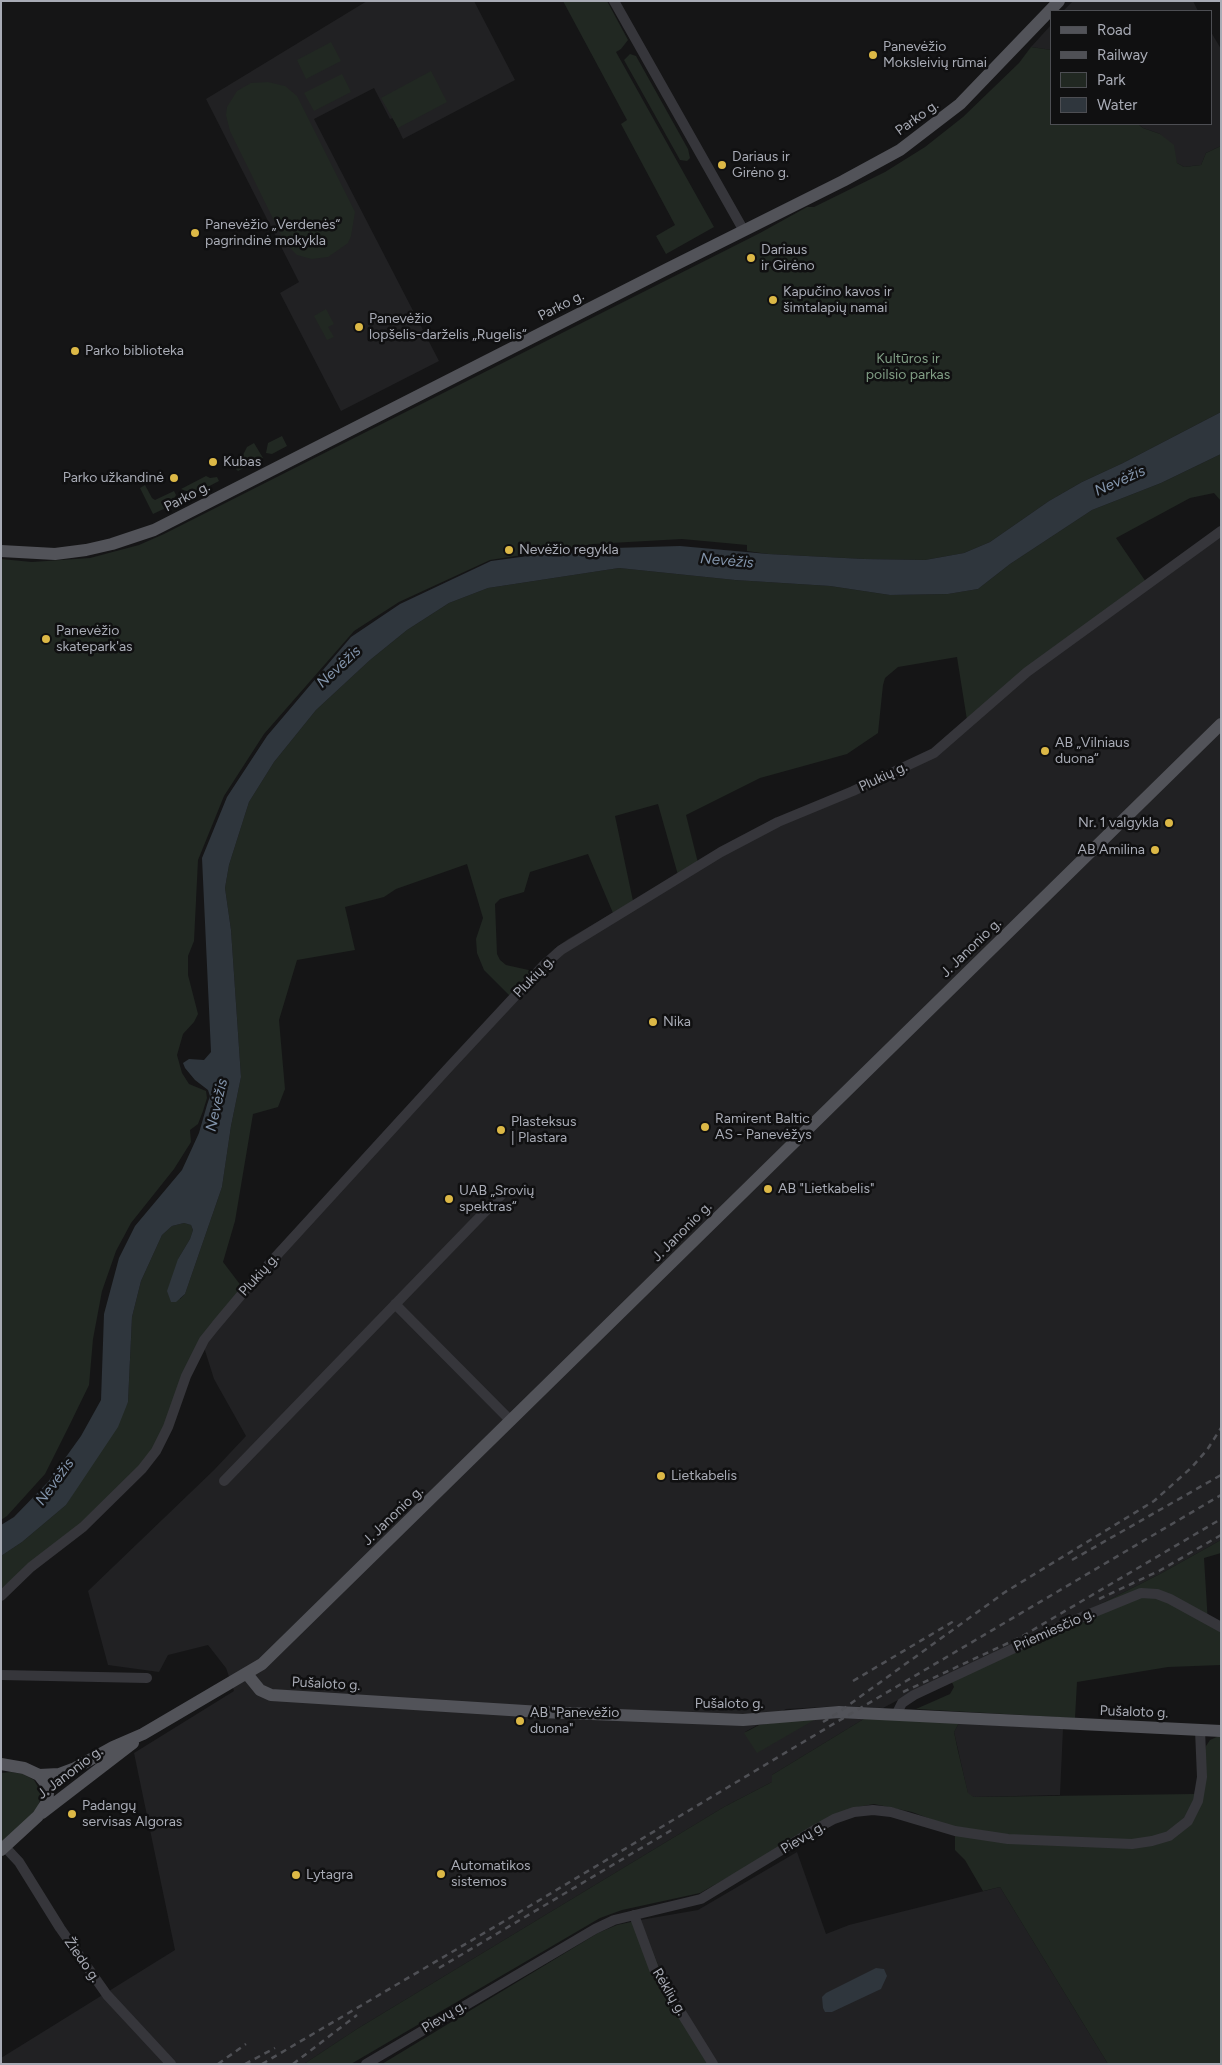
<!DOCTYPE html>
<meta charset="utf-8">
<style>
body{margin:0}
#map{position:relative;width:1222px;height:2065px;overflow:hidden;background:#151516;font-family:Figtree,sans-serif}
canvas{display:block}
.frame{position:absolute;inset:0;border:2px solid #a8abb5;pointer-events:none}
.legend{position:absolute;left:1050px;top:10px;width:162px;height:115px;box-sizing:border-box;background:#101011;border:1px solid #4d4e53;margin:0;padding:6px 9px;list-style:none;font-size:15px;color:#a8abb5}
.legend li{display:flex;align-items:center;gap:10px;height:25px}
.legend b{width:25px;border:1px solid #4d4e53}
</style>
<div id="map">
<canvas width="1222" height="2065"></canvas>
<div class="frame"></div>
<ul class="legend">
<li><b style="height:6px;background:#525359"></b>Road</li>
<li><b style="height:6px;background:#4f5055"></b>Railway</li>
<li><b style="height:14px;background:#212822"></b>Park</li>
<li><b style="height:14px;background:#2f363d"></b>Water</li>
</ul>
</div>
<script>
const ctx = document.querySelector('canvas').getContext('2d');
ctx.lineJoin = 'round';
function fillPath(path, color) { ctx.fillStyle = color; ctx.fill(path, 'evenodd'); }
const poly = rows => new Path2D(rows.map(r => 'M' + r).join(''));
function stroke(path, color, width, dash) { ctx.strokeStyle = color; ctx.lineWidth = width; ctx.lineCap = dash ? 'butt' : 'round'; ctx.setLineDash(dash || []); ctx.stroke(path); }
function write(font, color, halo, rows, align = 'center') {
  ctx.font = font + ' Figtree,sans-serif'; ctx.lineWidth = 5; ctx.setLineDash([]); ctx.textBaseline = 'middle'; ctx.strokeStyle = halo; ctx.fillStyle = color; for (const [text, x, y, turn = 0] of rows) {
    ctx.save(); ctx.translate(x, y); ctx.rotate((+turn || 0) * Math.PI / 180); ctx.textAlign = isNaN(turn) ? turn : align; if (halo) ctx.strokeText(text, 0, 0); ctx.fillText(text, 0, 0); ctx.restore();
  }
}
fillPath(poly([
 [367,1,474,1,515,80,403,139,393,118,390,119,374,88,314,119,439,361,341,411,280,293,299,282,206,99],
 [1073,1,1193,1,1198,11,1063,11],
 [1051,25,1051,50,1031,47],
 [1211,32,1221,49,1221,146,1206,153,1201,165,1184,167,1177,163,1160,134,1143,128,1138,124,1211,124],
 [1221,527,1221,1540,1160,1574,1065,1622,915,1691,883,1708,842,1706,786,1709,745,1732,821,1716,867,1717,772,1775,772,1782,724,1807,357,2029,304,2064,1,2064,1,2058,175,1950,134,1753,234,1691,226,1668,208,1645,168,1655,159,1672,108,1665,88,1591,214,1470,246,1436,214,1379,202,1341,554,949,568,939,732,843,923,756],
 [959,1723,1063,1729,1060,1795,974,1797,968,1794,954,1732],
 [797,1852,826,1934,849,1925,1000,1887,1108,2064,717,2064,661,1972,640,1920,698,1910]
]), '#212123');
fillPath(poly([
 [563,1,607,1,628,40,621,49,616,52,714,227,666,254,656,236,675,225,621,124,627,120],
 [331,42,341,61,306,79,297,60],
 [1031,47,1051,50,1051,124,1138,124,1143,128,1160,134,1174,145,1177,163,1184,167,1201,165,1206,153,1221,146,1221,412,1123,463,1082,482,1049,501,990,542,964,553,925,560,864,559,768,554,747,551,747,545,682,539,593,544,490,560,399,602,354,631,264,734,224,796,198,860,194,941,188,956,188,975,198,1014,194,1022,183,1034,177,1055,182,1073,189,1084,206,1091,207,1098,203,1111,198,1124,190,1130,191,1142,174,1169,131,1223,116,1251,102,1291,93,1339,89,1385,71,1422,45,1474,7,1516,1,1520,1,559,32,562,90,558,139,545,164,534,760,233,807,207,814,207,885,172,925,147,963,117,1019,63],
 [630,54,636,56,688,149,690,158,687,161,680,160,624,60],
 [431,71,447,102,398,128,381,98],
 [342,74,351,92,314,111,304,93],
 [268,82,285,86,297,96,355,212,351,236,348,243,328,257,312,259,304,257,297,255,285,243,230,131,226,115,227,107,237,91,251,83],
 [326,309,334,324,328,327,334,337,327,340,314,316],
 [282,436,287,446,272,454,266,453,268,443],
 [254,443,263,458,238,471,236,469,247,447],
 [1221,454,1221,501,1214,493,1190,498,1116,538,1146,582,967,720,957,657,898,667,885,678,883,685,878,733,847,754,760,778,686,815,698,863,678,875,658,804,615,816,633,901,613,913,588,854,530,872,524,892,500,899,495,904,497,954,500,960,506,965,533,971,510,996,484,970,477,953,476,939,483,918,467,864,396,889,384,897,345,907,355,950,297,960,279,1020,285,1089,278,1107,253,1114,235,1221,223,1262,242,1287,202,1341,166,1425,153,1450,141,1465,80,1525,1,1589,1,1556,22,1542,66,1505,128,1402,132,1317,141,1281,162,1235,172,1226,184,1223,191,1225,193,1230,190,1239,178,1259,180,1299,185,1294,222,1187,231,1126,241,1077,231,930,225,888,229,865,249,802,274,762,316,710,370,660,407,630,449,603,488,588,619,568,735,580,830,586,890,595,948,594,978,589,1010,564,1092,510,1161,483],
 [206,476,210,478,217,477,219,481,194,494,181,489],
 [145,485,152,498,155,500,174,491,176,495,170,506,153,514,140,488],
 [1221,1540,1221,1553,1204,1558,1208,1624,1221,1630,1221,1665,1168,1667,1077,1682,1075,1718,916,1709,950,1694,954,1687,949,1675,1065,1622,1160,1574],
 [821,1716,757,1753,744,1733,759,1725],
 [867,1717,959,1723,954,1732,958,1751,968,1793,974,1797,1194,1794,1206,1746,1210,1740,1221,1735,1221,2064,1108,2064,1000,1887,983,1891,965,1860,955,1850,955,1831,946,1825,912,1812,874,1804,852,1808,700,1893,622,1910,600,1918,351,2064,304,2064,357,2029,724,1807,772,1782,772,1775],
 [11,1772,23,1774,34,1780,42,1794,36,1812,1,1843,1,1773],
 [640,1920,661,1972,717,2064,382,2064,598,1933,617,1925]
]), '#212822');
fillPath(poly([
 [1221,412,1221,454,1161,483,1092,510,1010,564,978,589,948,594,890,595,830,586,735,580,619,568,488,588,449,603,407,630,370,660,316,710,274,762,249,802,229,865,225,888,231,930,241,1077,231,1126,222,1187,185,1294,176,1302,171,1302,167,1291,178,1259,190,1239,193,1230,191,1225,184,1223,172,1226,162,1235,141,1281,132,1317,128,1402,118,1427,66,1505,22,1542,1,1556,1,1525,14,1517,48,1482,81,1436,101,1400,104,1314,119,1258,135,1226,182,1170,199,1133,207,1105,210,1096,208,1090,195,1080,185,1068,183,1063,189,1059,204,1060,211,1052,202,858,227,797,267,736,351,637,400,604,491,561,580,549,680,546,768,554,864,559,925,560,964,553,990,542,1049,501,1082,482,1123,463],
 [876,1968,884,1969,887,1976,881,1989,832,2012,825,2012,823,2008,822,1997,826,1993]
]), '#2f363d');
stroke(poly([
 [614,1,744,231],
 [395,1304,511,1421],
 [224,1481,504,1192],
 [1,1596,31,1567,83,1527,142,1469,156,1451,168,1427,186,1376,204,1340,216,1325,247,1288,450,1066,544,965,561,950,721,852,778,822,853,791,934,753,1027,672,1221,531],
 [1,1675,147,1678],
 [896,1715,902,1703,914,1695,1070,1622,1141,1593,1157,1594,1170,1599,1221,1627],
 [5,1847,19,1862,60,1928,107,1995,171,2064],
 [634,1915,654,1969,713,2064],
 [366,2064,595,1929,614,1920,701,1899,816,1829,834,1819,854,1812,873,1810,891,1812,955,1831,1008,1839,1132,1844,1152,1841,1169,1836,1188,1821,1198,1801,1202,1777,1200,1730]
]), '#36363b', 10);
stroke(poly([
 [1,551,55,554,86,550,112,544,154,530,667,269,843,181,900,150,960,104,1059,1],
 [247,1674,260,1690,271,1695,541,1712,743,1720,839,1712,1221,1731],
 [1,1764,24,1768,39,1775,46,1784,48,1793,47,1802,38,1816,1,1850],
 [39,1775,59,1774,75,1768,113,1747,143,1734,262,1664,1221,724],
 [42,1813,133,1743]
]), '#525359', 12);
stroke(poly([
 [1072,1560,1221,1475],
 [1002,1594,1154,1501,1191,1468,1207,1450,1221,1428],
 [1099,1599,1159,1571,1221,1535],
 [853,1681,954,1621],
 [903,1692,1021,1637,1221,1519],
 [823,1722,839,1712,1008,1590],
 [439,1968,675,1828],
 [218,2064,246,2044],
 [245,2064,275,2048],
 [262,2064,513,1916,830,1726,1221,1495],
 [293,2064,357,2015]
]), '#4f5055', 2.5, [6, 5]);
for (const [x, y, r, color] of [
 [873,55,5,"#dcb846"],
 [722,165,5,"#dcb846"],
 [195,233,5,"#dcb846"],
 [751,258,5,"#dcb846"],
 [773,300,5,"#dcb846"],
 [359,327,5,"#dcb846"],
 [75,351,5,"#dcb846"],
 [213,462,5,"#dcb846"],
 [174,478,5,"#dcb846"],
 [509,550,5,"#dcb846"],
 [46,639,5,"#dcb846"],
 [1045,751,5,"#dcb846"],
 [1169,823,5,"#dcb846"],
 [1155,850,5,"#dcb846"],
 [653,1022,5,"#dcb846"],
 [705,1127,5,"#dcb846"],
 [501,1130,5,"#dcb846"],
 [768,1189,5,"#dcb846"],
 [449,1199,5,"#dcb846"],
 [661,1476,5,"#dcb846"],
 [520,1721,5,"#dcb846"],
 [72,1814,5,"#dcb846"],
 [441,1874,5,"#dcb846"],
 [296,1875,5,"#dcb846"]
]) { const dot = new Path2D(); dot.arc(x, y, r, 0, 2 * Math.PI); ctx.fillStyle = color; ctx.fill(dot); stroke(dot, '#101011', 2); }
write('14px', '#a8abb5', '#101011', [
 ["Panevėžio",883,47],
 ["Moksleivių rūmai",883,63],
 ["Dariaus ir",732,157],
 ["Girėno g.",732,173],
 ["Panevėžio „Verdenės“",205,225],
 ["pagrindinė mokykla",205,241],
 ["Dariaus",761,250],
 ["ir Girėno",761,266],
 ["Kapučino kavos ir",783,292],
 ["šimtalapių namai",783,308],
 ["Panevėžio",369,319],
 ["lopšelis-darželis „Rugelis“",369,335],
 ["Parko biblioteka",85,351],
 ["Kubas",223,462],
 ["Parko užkandinė",164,478,"right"],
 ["Nevėžio regykla",519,550],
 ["Panevėžio",56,631],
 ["skatepark'as",56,647],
 ["AB „Vilniaus",1055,743],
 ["duona“",1055,759],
 ["Nr. 1 valgykla",1159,823,"right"],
 ["AB Amilina",1145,850,"right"],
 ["Nika",663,1022],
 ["Ramirent Baltic",715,1119],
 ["AS - Panevėžys",715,1135],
 ["Plasteksus",511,1122],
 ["| Plastara",511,1138],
 ["AB \"Lietkabelis\"",778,1189],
 ["UAB „Srovių",459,1191],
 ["spektras“",459,1207],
 ["Lietkabelis",671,1476],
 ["AB \"Panevėžio",530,1713],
 ["duona\"",530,1729],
 ["Padangų",82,1806],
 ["servisas Algoras",82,1822],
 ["Automatikos",451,1866],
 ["sistemos",451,1882],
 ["Lytagra",306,1875]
], 'left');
write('14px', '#a8abb5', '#101011', [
 ["Parko g.",917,118,-36],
 ["Parko g.",561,306,-27],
 ["Parko g.",187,497,-27],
 ["Plukių g.",883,777,-25],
 ["J. Janonio g.",971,948,-44],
 ["Plukių g.",534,977,-46],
 ["J. Janonio g.",682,1232,-45],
 ["Plukių g.",259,1275,-48],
 ["J. Janonio g.",393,1516,-44],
 ["Priemiesčio g.",1054,1630,-24],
 ["Pušaloto g.",326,1684,3],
 ["Pušaloto g.",729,1704],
 ["Pušaloto g.",1134,1712,2],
 ["J. Janonio g.",70,1773,-37],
 ["Pievų g.",803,1838,-31],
 ["Žiedo g.",82,1960,55],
 ["Rėklių g.",669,1992,59],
 ["Pievų g.",444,2017,-31]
]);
write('14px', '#819e85', '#101011', [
 ["Kultūros ir",908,359],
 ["poilsio parkas",908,375]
]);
write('italic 15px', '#8395ac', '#101011', [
 ["Nevėžis",1120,481,-24],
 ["Nevėžis",727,561,5],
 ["Nevėžis",339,667,-43],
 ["Nevėžis",217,1105,-77],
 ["Nevėžis",55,1482,-54]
]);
</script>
